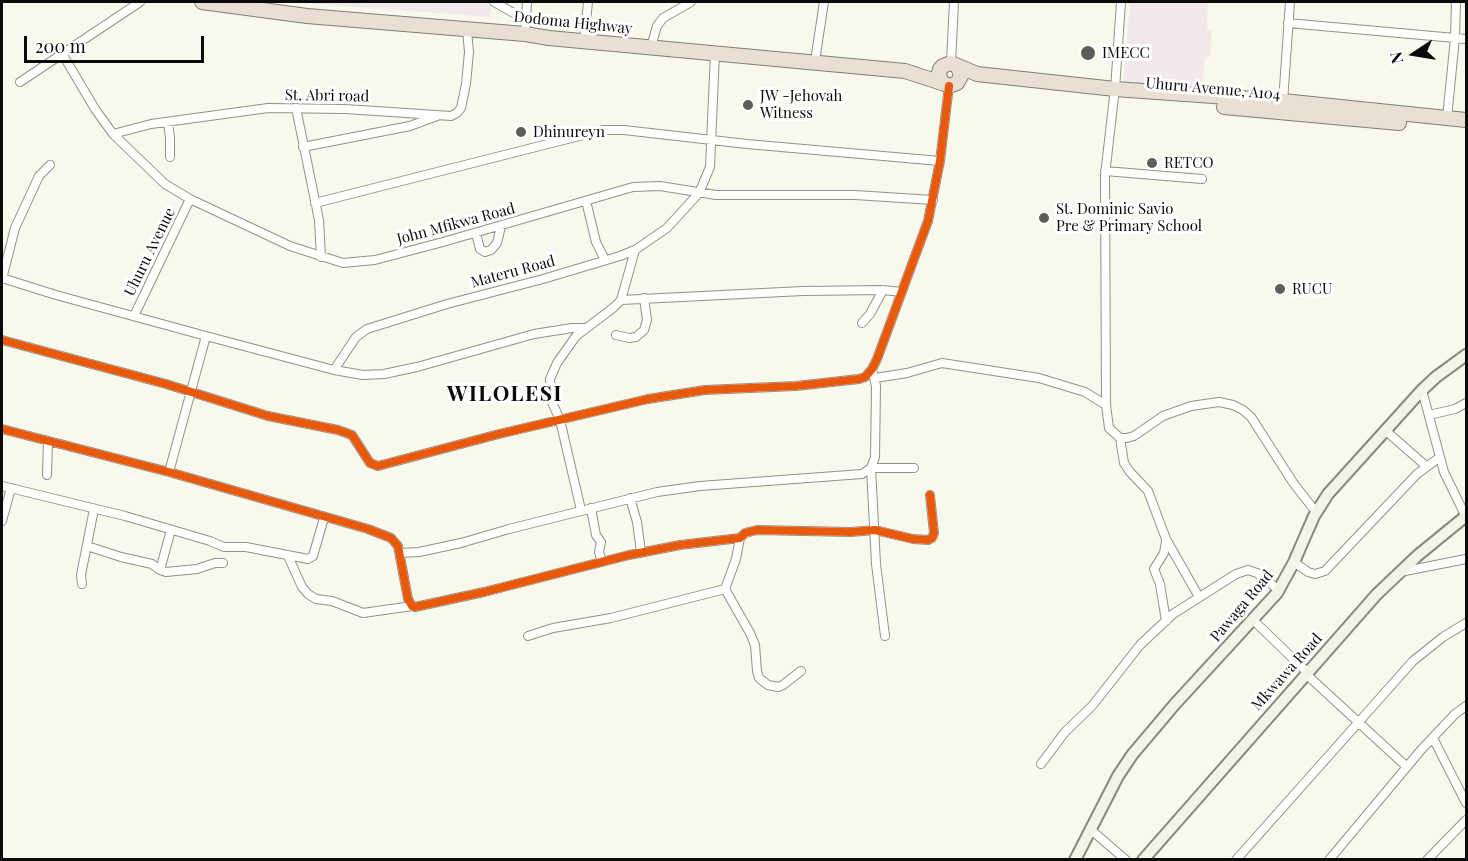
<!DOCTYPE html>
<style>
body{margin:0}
#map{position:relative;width:1468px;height:861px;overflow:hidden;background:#f9f8ec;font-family:"Playfair Display",serif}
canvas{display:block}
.frame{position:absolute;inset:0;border:3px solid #0a0a0a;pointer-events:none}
.north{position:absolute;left:1384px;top:24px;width:60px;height:60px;-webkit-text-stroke:4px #fff;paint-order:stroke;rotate:258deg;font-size:16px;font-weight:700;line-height:24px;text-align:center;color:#0a0a0a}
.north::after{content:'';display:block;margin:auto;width:21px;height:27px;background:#0a0a0a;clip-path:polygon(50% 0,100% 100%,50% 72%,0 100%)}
.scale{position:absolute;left:24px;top:36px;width:180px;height:27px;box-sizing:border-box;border:3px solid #0a0a0a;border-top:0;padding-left:8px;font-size:18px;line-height:21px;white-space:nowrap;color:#0a0a0a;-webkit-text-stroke:4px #fff;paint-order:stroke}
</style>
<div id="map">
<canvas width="1468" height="861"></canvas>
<div class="frame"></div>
<div class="north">N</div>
<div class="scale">200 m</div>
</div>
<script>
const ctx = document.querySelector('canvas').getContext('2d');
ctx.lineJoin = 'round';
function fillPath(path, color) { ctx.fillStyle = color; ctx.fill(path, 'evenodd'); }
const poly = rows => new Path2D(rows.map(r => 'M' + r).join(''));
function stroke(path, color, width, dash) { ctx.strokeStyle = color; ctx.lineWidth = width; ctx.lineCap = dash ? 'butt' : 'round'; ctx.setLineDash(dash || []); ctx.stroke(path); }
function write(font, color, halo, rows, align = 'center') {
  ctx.font = font + ' "Playfair Display",serif'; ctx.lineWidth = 6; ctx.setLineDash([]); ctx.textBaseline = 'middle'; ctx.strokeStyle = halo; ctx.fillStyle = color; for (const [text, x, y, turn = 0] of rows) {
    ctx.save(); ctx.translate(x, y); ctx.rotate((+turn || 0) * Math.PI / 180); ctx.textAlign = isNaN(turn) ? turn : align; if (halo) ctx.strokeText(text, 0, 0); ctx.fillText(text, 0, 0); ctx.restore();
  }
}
fillPath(poly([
 [304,2,492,2,490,17,304,3],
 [1130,2,1208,2,1207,29,1212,30,1210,57,1205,57,1201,94,1123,86]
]), '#f1e9eb');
const street = poly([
 [494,2,526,20],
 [1288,23,1466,39],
 [525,34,527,2],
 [584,41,588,2],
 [651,47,657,26,663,18,691,2],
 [63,55,95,109,113,134,165,184,190,199,290,246,343,263,375,260,443,242,633,187,660,186,716,195,855,195,933,200],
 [815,61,824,2],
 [951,63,954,2],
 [20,82,140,2],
 [1115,89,1121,2],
 [1114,97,1105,175,1106,405,1109,428,1120,438,1127,438,1134,436,1163,416,1191,406,1219,402,1233,405,1243,410,1251,417,1294,484,1316,512],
 [1283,102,1290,2],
 [296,108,319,220,321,257],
 [1447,118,1455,38,1456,2],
 [168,122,170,138,170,157],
 [113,134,151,124,268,108,345,109,451,116,457,113,461,108,466,84,469,52,467,30],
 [303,147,410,126,437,116],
 [1105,171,1202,179],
 [586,201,596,242,605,260],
 [315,203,603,130,624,130,747,144,940,161],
 [476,233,480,249,485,252,491,250,497,243,501,226],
 [2,278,56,295,206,336,334,370,363,375,384,374,417,367,534,334,572,328,585,328],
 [2,279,15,228,39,176,50,165],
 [621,300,803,291,883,290,902,292],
 [134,316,190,199],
 [862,323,870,314,883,290],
 [616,335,629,338,636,337,644,330,647,320,644,298],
 [2,340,166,384,268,416,338,430,352,435,370,463,378,466,499,434,648,399,705,390,796,386,859,379,865,377,872,369,877,359,928,221,940,161,949,86],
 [334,370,356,337,367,329,447,304,543,279,620,256,635,250,667,228,699,193,710,167,715,53],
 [875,378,907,373,942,363,1039,378,1085,392,1106,405],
 [1422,390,1444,472,1466,517],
 [1429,415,1455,409,1466,403],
 [2,429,169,472,368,529,391,538,398,546,408,599,412,606,415,607,484,592,629,555,680,545,740,538,745,533,757,530,851,532,875,530,913,539,928,540,932,538,934,533,930,495],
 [1385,430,1426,466],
 [1120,438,1124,463,1130,472,1148,491,1166,539,1199,597],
 [169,472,206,336],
 [47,475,48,441],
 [2,486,125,516,210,541,224,547,246,547,308,559,313,556,324,518],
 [630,498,637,522,641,552],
 [591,508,596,535,601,542,599,552,602,562],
 [581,510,560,420,551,400,550,379,557,363,576,336,613,308,621,300,635,250],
 [2,521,11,488],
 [740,538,736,559,725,589,750,633,755,645,757,671,759,678,768,685,778,687,783,685,801,671],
 [87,546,121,557,152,564,160,570,166,572,197,569,215,563,223,563],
 [400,553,419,552,461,543,509,529,657,492,700,486,862,474,871,468,875,457,876,386,872,369],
 [288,556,302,587,308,594,316,599,332,601,363,613,412,606],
 [1294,562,1308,572,1315,574,1325,571,1417,474,1440,457],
 [160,570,171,530],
 [1400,572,1466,559],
 [82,584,81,575,94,509],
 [1252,619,1307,672],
 [1166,621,1160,584,1154,569,1164,553,1166,541],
 [528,636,553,628,611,618,725,589],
 [885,636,876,564,871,468,914,468],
 [1306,674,1407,767],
 [1433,738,1466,803],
 [1041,764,1065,732,1092,706,1140,645,1173,614,1236,574,1248,570,1257,573,1279,590],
 [1090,829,1126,860],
 [1236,860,1413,661,1443,637,1466,623],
 [1329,860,1421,750,1455,714,1466,706],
 [1427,860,1466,820]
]);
const secondary = poly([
 [1075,860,1118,776,1132,755,1175,704,1277,593,1294,562,1314,516,1328,494,1422,390,1436,377,1466,355],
 [1143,860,1377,594,1417,556,1466,516]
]);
const highway = poly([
 [202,2,307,16,525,34,549,38,905,71,945,84],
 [958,67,961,76,957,83,949,86,941,82,939,73,940,69,943,66,951,63,977,74,1115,89,1283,101,1466,120],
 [1224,107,1399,123]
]);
stroke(street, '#92918c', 10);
stroke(secondary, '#888882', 14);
stroke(highway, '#7f7e79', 16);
stroke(street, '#fefefc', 8);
stroke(secondary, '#f4f4e6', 10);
stroke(highway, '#e9dfd2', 14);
stroke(poly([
 [2,340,166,384,268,416,338,430,352,435,370,463,378,466,499,434,648,399,705,390,796,386,859,379,865,377,872,369,877,359,928,221,940,161,949,86],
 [2,429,169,472,368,529,391,538,398,546,408,599,412,606,415,607,484,592,629,555,680,545,740,538,745,533,757,530,851,532,875,530,913,539,928,540,932,538,934,533,930,495]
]), '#e8590c', 8);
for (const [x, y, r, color] of [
 [1088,53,8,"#5e5d59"],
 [748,105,6,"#5e5d59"],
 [521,132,6,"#5e5d59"],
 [1152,163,6,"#5e5d59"],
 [1044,218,6,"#5e5d59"],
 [1280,289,6,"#5e5d59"]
]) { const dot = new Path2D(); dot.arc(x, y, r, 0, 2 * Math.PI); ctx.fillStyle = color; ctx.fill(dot); stroke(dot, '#fff', 2); }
write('15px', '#0a0a0a', '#fff', [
 ["Dodoma Highway",573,23,6],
 ["Uhuru Avenue, A104",1213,89,5],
 ["St. Abri road",327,96,1],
 ["John Mfikwa Road",456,224,-15],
 ["Uhuru Avenue",150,252,-64],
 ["Materu Road",513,272,-15],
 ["Pawaga Road",1242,606,-50],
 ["Mkwawa Road",1287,672,-48]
]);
write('15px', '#0a0a0a', '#fff', [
 ["IMECC",1102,53],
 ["JW -Jehovah",760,96],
 ["Witness",760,113],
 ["Dhinureyn",533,132],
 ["RETCO",1164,163],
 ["St. Dominic Savio",1056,209],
 ["Pre & Primary School",1056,226],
 ["RUCU",1292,289]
], 'left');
ctx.letterSpacing = '1.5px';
write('bold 21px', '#0a0a0a', '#fff', [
 ["WILOLESI",505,394]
]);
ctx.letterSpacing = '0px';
</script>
